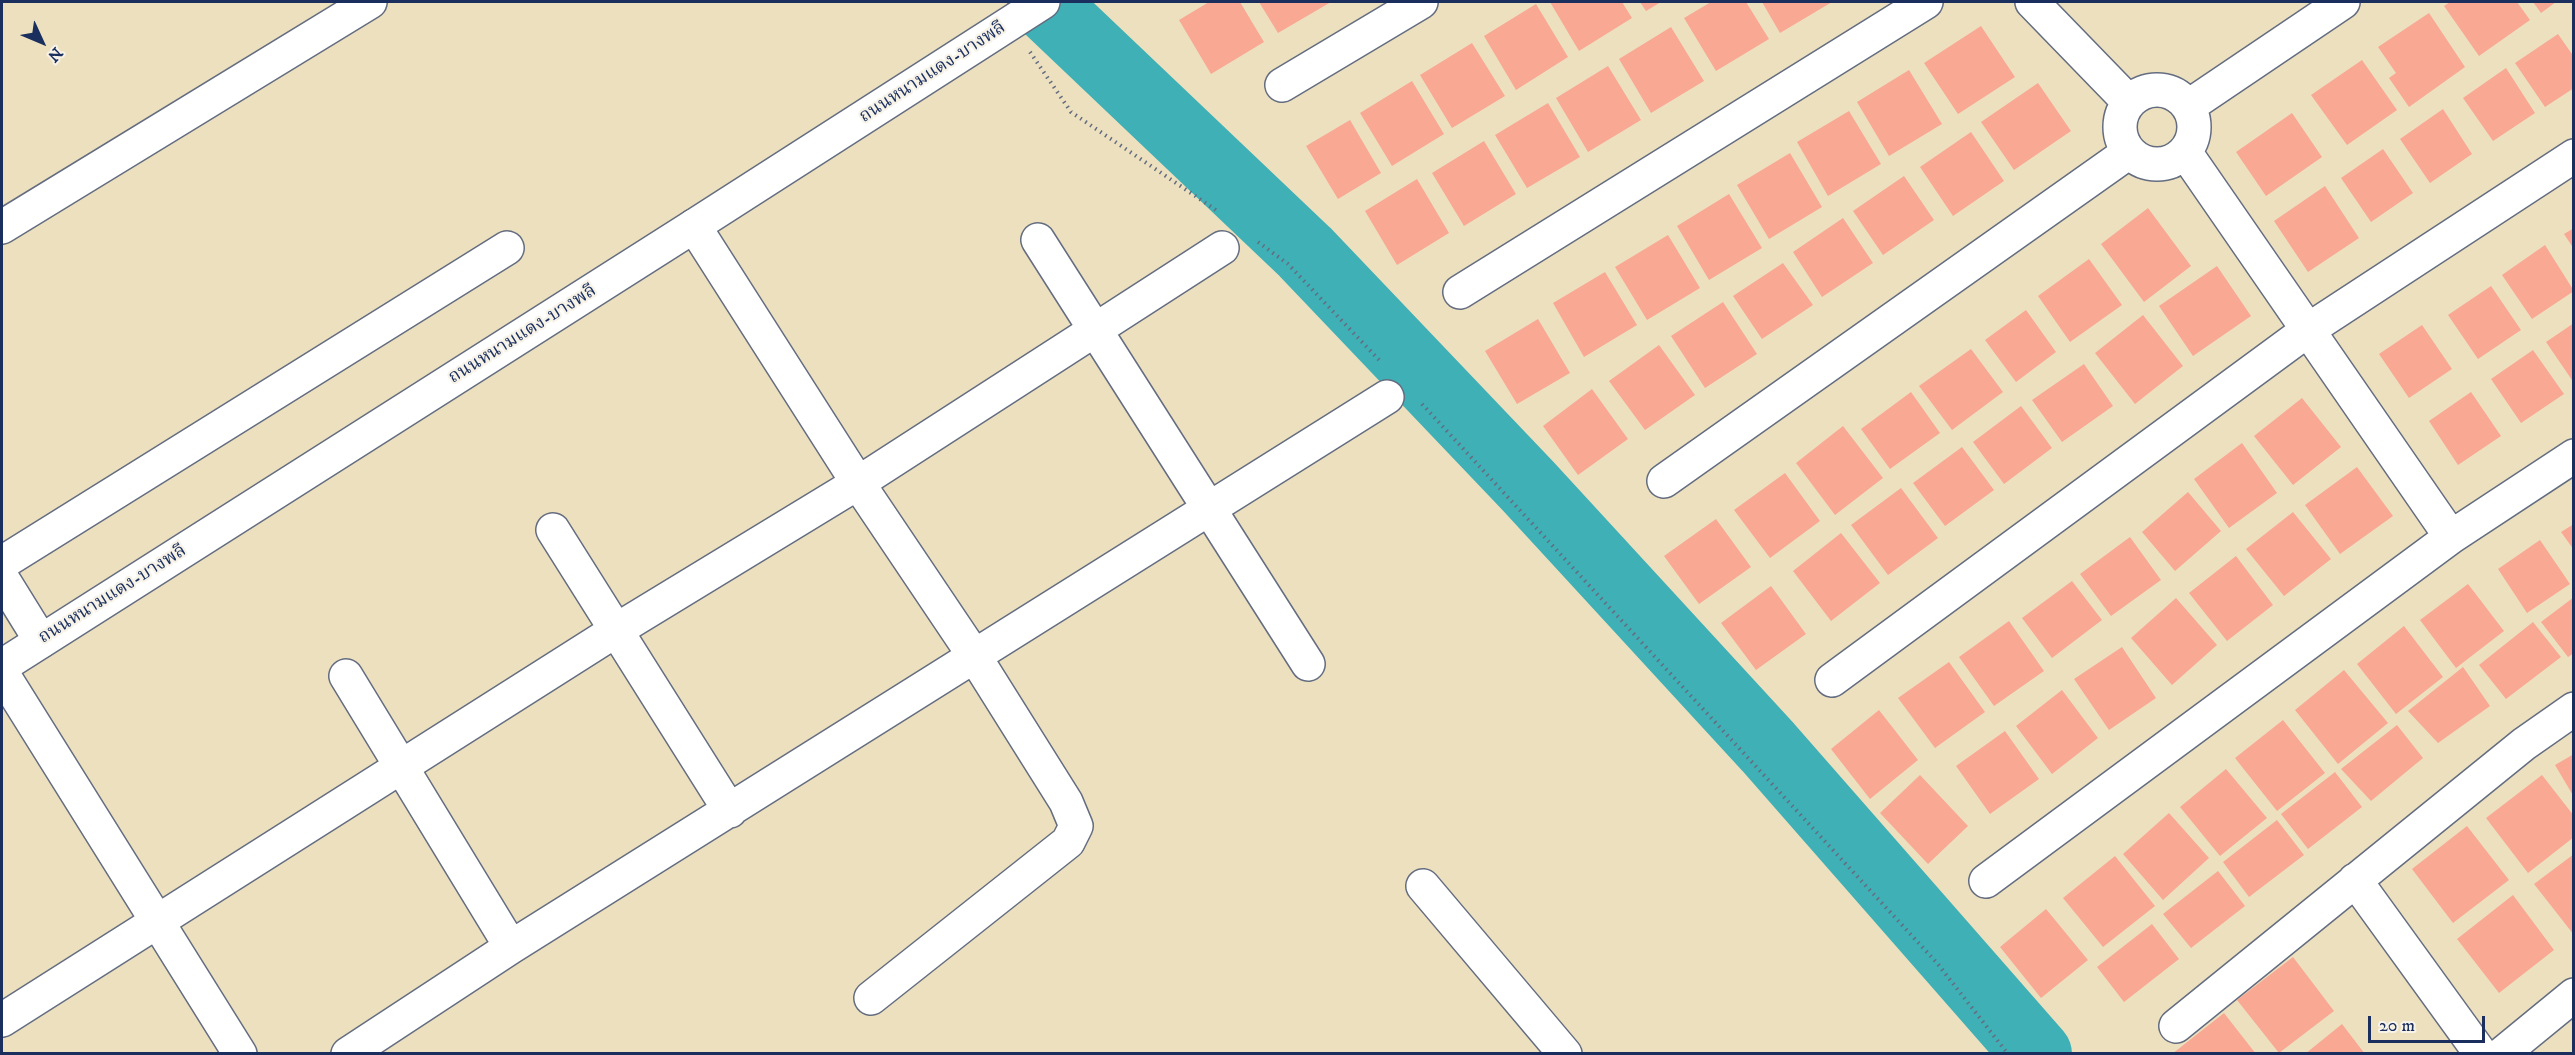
<!DOCTYPE html>
<meta charset="utf-8">
<style>
body{margin:0}
#map{position:relative;width:2575px;height:1055px;overflow:hidden;background:#ede0bf;font-family:"IM FELL DW Pica",serif}
canvas{display:block}
.frame{position:absolute;inset:0;border:3px solid #1b2f5e;pointer-events:none}
.north{position:absolute;left:12px;top:12px;width:60px;height:60px;-webkit-text-stroke:4px #f7f3e8;paint-order:stroke;rotate:134deg;font-size:16px;font-weight:700;line-height:24px;text-align:center;color:#1b2f5e}
.north::after{content:'';display:block;margin:auto;width:21px;height:27px;background:#1b2f5e;clip-path:polygon(50% 0,100% 100%,50% 72%,0 100%)}
.scale{position:absolute;left:2368px;top:1016px;width:117px;height:27px;box-sizing:border-box;border:3px solid #1b2f5e;border-top:0;padding-left:8px;font-size:18px;line-height:21px;white-space:nowrap;color:#1b2f5e;-webkit-text-stroke:4px #f7f3e8;paint-order:stroke}
</style>
<div id="map">
<canvas width="2575" height="1055"></canvas>
<div class="frame"></div>
<div class="north">N</div>
<div class="scale">20 m</div>
</div>
<script>
const ctx = document.querySelector('canvas').getContext('2d');
ctx.lineJoin = 'round';
const poly = rows => new Path2D(rows.map(r => 'M' + r).join(''));
function stroke(path, color, width, dash) { ctx.strokeStyle = color; ctx.lineWidth = width; ctx.lineCap = dash ? 'butt' : 'round'; ctx.setLineDash(dash || []); ctx.stroke(path); }
function fillPath(path, color) { ctx.fillStyle = color; ctx.fill(path, 'evenodd'); }
function write(font, color, halo, rows, align = 'center') {
  ctx.font = font + ' "IM FELL DW Pica","Noto Serif Thai",serif'; ctx.lineWidth = 4.5; ctx.setLineDash([]); ctx.textBaseline = 'middle'; ctx.strokeStyle = halo; ctx.fillStyle = color; for (const [text, x, y, turn = 0] of rows) {
    ctx.save(); ctx.translate(x, y); ctx.rotate((+turn || 0) * Math.PI / 180); ctx.textAlign = isNaN(turn) ? turn : align; if (halo) ctx.strokeText(text, 0, 0); ctx.fillText(text, 0, 0); ctx.restore();
  }
}
stroke(poly([
 [1042,2,1305,252,1528,486,1768,747,2037,1054]
]), '#3fb0b6', 70);
fillPath(poly([
 [1209,2,1240,2,1264,42,1211,74,1179,20],
 [1259,2,1331,2,1278,33],
 [1550,2,1622,2,1632,18,1579,51],
 [1640,2,1661,2,1646,11],
 [1711,2,1746,2,1769,39,1716,71,1684,18],
 [1762,2,1832,2,1780,33],
 [2450,2,2517,2,2530,20,2479,56,2444,6],
 [2533,2,2556,2,2541,13],
 [1536,4,1568,57,1516,90,1484,36],
 [2429,13,2465,67,2409,107,2389,78,2396,73,2378,47],
 [1981,26,2015,77,1958,114,1924,63],
 [1671,27,1704,81,1651,113,1619,59],
 [2558,34,2574,57,2574,88,2545,107,2515,63],
 [1472,43,1505,96,1452,128,1420,75],
 [2362,60,2397,110,2347,145,2311,95],
 [1608,66,1641,120,1588,152,1556,98],
 [2506,68,2535,113,2493,141,2463,98],
 [1909,70,1942,124,1889,156,1857,102],
 [1412,81,1444,134,1392,166,1360,113],
 [2038,83,2071,131,2014,170,1981,122],
 [1548,103,1580,157,1527,188,1495,135],
 [2443,109,2472,154,2430,183,2400,139],
 [1849,111,1881,164,1828,196,1797,142],
 [2292,113,2322,157,2266,196,2236,152],
 [1350,120,1381,173,1338,199,1306,146],
 [1971,132,2004,181,1953,216,1920,167],
 [1484,141,1516,194,1464,226,1432,173],
 [2383,149,2413,193,2371,222,2341,178],
 [1790,153,1822,207,1769,239,1737,185],
 [1904,176,1934,220,1883,255,1853,211],
 [1417,179,1449,233,1397,265,1365,211],
 [2325,186,2359,238,2308,272,2274,221],
 [1729,194,1762,248,1709,280,1677,226],
 [2148,208,2191,266,2144,302,2101,244],
 [1843,218,1873,263,1822,297,1793,252],
 [2574,228,2574,249,2564,234],
 [1668,235,1700,288,1647,320,1615,267],
 [2545,245,2574,291,2532,319,2502,275],
 [2089,259,2122,305,2070,342,2038,296],
 [1783,263,1813,305,1762,339,1733,296],
 [2217,266,2251,316,2193,356,2159,306],
 [1605,272,1637,325,1584,357,1553,303],
 [2491,286,2521,330,2478,359,2448,315],
 [1723,302,1757,354,1705,388,1671,336],
 [2026,310,2056,352,2016,382,1985,340],
 [2143,315,2183,366,2135,404,2095,353],
 [1538,319,1570,373,1517,404,1485,351],
 [2574,323,2574,383,2546,342],
 [2422,325,2452,369,2409,398,2379,354],
 [1659,345,1695,395,1645,430,1609,381],
 [1971,349,2003,392,1952,430,1919,386],
 [2533,350,2564,394,2521,423,2491,379],
 [2084,364,2113,406,2062,442,2032,400],
 [1592,389,1628,439,1578,475,1543,426],
 [1911,392,1940,433,1890,469,1861,429],
 [2471,392,2501,436,2458,465,2429,421],
 [2302,398,2341,447,2293,485,2254,436],
 [2021,406,2052,448,2004,484,1973,442],
 [1843,426,1883,478,1835,515,1796,463],
 [2242,443,2277,493,2229,528,2194,479],
 [1962,447,1994,490,1945,526,1913,483],
 [2357,467,2393,516,2340,554,2305,505],
 [1785,473,1820,521,1770,558,1734,510],
 [1901,488,1938,538,1888,575,1851,525],
 [2188,492,2221,531,2175,571,2142,532],
 [2293,512,2331,559,2284,596,2246,549],
 [1716,519,1751,567,1699,604,1664,556],
 [2574,524,2574,550,2561,532],
 [1841,533,1880,583,1831,621,1793,571],
 [2130,537,2161,580,2111,616,2080,574],
 [2540,540,2570,584,2527,613,2498,569],
 [2236,556,2273,605,2227,641,2189,593],
 [2072,581,2102,620,2052,658,2022,618],
 [2468,584,2504,631,2456,668,2420,620],
 [1771,586,1806,634,1756,670,1721,623],
 [2574,597,2574,653,2568,657,2541,622],
 [2176,598,2217,645,2172,685,2131,638],
 [2009,621,2044,671,1994,706,1959,657],
 [2533,622,2561,657,2506,699,2479,665],
 [2404,626,2443,677,2396,714,2357,664],
 [2122,647,2156,698,2109,730,2074,679],
 [1949,662,1985,712,1935,748,1898,698],
 [2463,667,2490,706,2438,743,2408,711],
 [2344,670,2388,723,2338,764,2295,710],
 [2062,690,2098,738,2052,774,2016,726],
 [1879,710,1918,760,1870,799,1831,749],
 [2283,720,2325,773,2277,811,2235,758],
 [2397,725,2423,758,2371,801,2341,769],
 [2005,731,2039,779,1990,814,1956,766],
 [2574,754,2574,797,2555,765],
 [2226,769,2267,818,2220,856,2180,807],
 [2335,772,2362,807,2308,849,2281,814],
 [1920,775,1968,826,1928,864,1880,813],
 [2542,775,2574,816,2574,837,2528,873,2486,818],
 [2169,813,2209,858,2163,900,2123,854],
 [2277,820,2304,855,2249,897,2223,862],
 [2467,826,2509,880,2453,923,2412,869],
 [2574,854,2574,935,2534,884],
 [2115,856,2155,906,2103,947,2063,898],
 [2218,871,2245,906,2191,948,2163,914],
 [2513,895,2554,950,2499,993,2457,939],
 [2046,909,2088,960,2041,998,2000,947],
 [2152,924,2179,959,2124,1002,2097,967],
 [2293,957,2334,1011,2279,1053,2237,1000],
 [2224,1013,2256,1054,2172,1054],
 [2342,1024,2365,1054,2305,1054]
]), '#f8a893');
const minor = poly([
 [2032,2,2129,102],
 [1282,85,1421,2],
 '2120 127a37 37 0 1 1 74 0a37 37 0 1 1-74 0Z',
 [2189,106,2343,2],
 [2185,152,2451,537],
 [694,226,858,483,975,657,1066,802,1076,826,1068,842,871,998],
 [2,227,370,2],
 [1038,240,1308,664],
 [1460,292,1926,2],
 [1664,481,2129,152],
 [553,530,730,811],
 [2,563,507,248],
 [2,578,41,641],
 [2,673,240,1054],
 [346,676,511,947],
 [1832,680,2308,330,2574,156],
 [2355,880,2481,1054],
 [1986,881,2451,537,2574,456],
 [1423,886,1565,1054],
 [2,1020,615,631,858,483,1222,248],
 [2176,1026,2524,744,2574,709],
 [348,1054,511,947,1387,397],
 [2502,1054,2574,995]
]);
const major = poly([
 [2,666,694,226,1043,2]
]);
stroke(minor, '#646d80', 36);
stroke(major, '#646d80', 36);
stroke(poly([
 [1030,52,1071,112,1219,212],
 [1258,242,1288,264,1381,362],
 [1422,404,1937,963,2008,1054]
]), '#646d80', 4, [1.5, 4.5]);
stroke(minor, '#fff', 33);
stroke(major, '#fff', 33);
write('18px', '#1b2f5e', '#f7f3e8', [
 ["ถนนหนามแดง-บางพลี",933,73,-33],
 ["ถนนหนามแดง-บางพลี",523,335,-32],
 ["ถนนหนามแดง-บางพลี",113,595,-32]
]);
</script>
